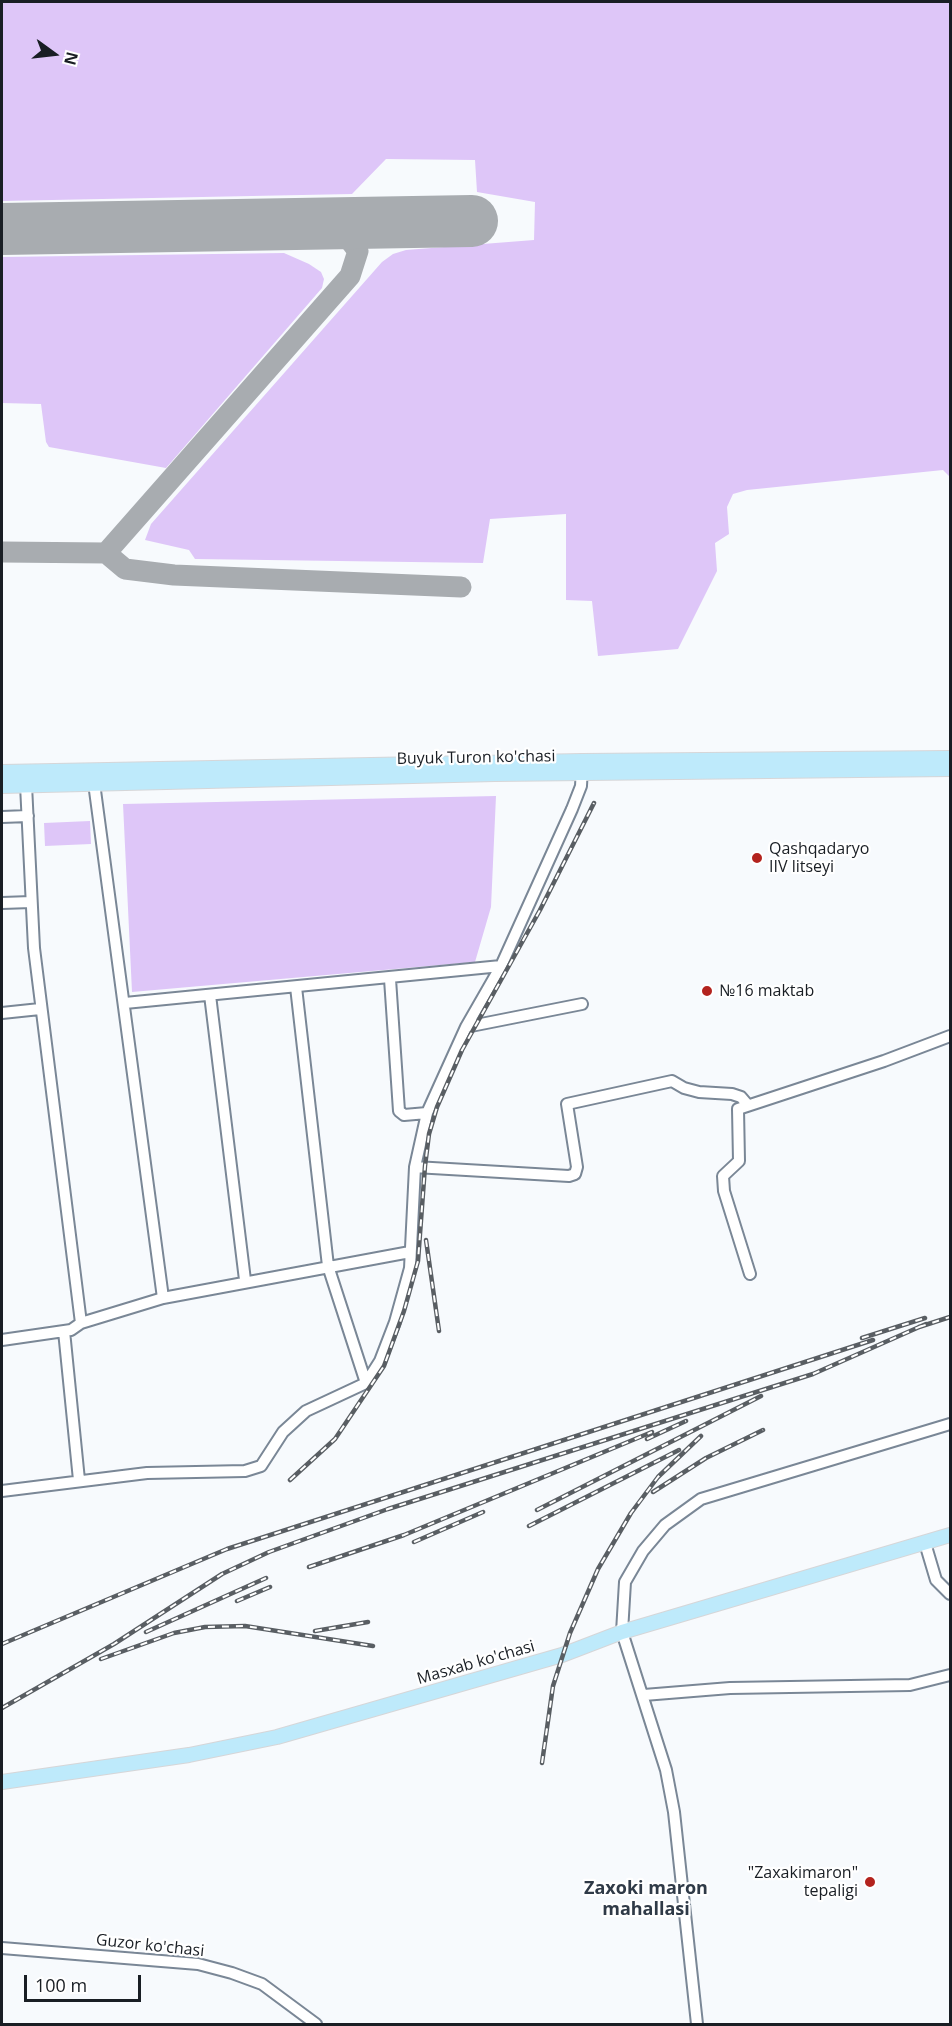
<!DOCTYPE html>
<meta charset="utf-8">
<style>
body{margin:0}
#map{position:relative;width:952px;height:2026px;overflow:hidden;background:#f7fafd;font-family:"Open Sans",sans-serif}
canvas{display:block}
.frame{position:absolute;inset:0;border:3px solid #191e24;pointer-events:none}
.north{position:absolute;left:24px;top:24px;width:60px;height:60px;-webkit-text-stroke:4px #fff;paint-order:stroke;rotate:105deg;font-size:16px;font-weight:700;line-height:24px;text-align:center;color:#191e24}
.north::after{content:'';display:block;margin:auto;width:21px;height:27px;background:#191e24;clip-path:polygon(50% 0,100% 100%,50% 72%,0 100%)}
.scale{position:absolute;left:24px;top:1975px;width:117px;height:27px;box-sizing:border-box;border:3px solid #191e24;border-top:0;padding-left:8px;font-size:18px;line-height:21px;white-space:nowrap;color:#191e24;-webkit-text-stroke:4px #fff;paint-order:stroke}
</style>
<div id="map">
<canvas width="952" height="2026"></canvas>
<div class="frame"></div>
<div class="north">N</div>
<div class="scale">100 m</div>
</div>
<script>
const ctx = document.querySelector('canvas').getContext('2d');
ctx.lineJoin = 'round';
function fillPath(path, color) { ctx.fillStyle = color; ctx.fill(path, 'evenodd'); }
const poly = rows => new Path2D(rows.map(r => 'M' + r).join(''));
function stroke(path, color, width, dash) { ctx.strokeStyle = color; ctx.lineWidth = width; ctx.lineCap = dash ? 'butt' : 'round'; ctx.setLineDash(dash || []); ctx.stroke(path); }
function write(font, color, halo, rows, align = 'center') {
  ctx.font = font + ' "Open Sans",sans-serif'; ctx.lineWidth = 4.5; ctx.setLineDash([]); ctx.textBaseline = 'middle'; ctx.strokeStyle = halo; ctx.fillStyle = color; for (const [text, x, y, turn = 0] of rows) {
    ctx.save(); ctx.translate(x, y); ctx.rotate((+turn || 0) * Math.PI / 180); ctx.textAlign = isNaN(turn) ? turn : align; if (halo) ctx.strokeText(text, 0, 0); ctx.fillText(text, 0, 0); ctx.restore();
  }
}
fillPath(poly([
 [2,2,950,2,950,477,943,470,747,490,733,494,727,507,729,534,715,543,717,571,678,649,598,656,592,601,566,600,566,514,490,519,483,563,195,559,189,550,145,540,151,524,382,262,393,254,406,250,534,240,535,202,477,192,475,160,386,159,352,194,2,201],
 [284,253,309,264,321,272,324,279,322,288,166,468,49,447,46,442,41,404,2,403,2,257],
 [496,796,491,907,475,962,132,992,123,804],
 [90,821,91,844,45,846,44,823]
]), '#dec6f8');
stroke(poly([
 [2,552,106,553,125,569,174,575,461,587],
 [106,553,350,276,358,251,345,234,325,223]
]), '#a8acb0', 21);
stroke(poly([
 [2,229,472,221]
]), '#a8acb0', 52);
const minor = poly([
 [94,783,163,1298],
 [26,785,34,948,81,1323],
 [2,817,28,816],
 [2,903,31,902],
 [390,979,399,1111,404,1115,427,1113],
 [296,987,328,1266,366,1383],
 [210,995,245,1280],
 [125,1003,501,966],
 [2,1013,40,1009],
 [466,1027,582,1004],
 [415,1167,569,1176,575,1174,577,1167,567,1104,672,1081,684,1088,699,1092,732,1094,741,1097,747,1104],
 [750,1274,724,1191,723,1176,739,1161,738,1109,884,1061,950,1036],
 [64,1331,79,1480],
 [2,1340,71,1330,81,1323,163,1298,410,1252],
 [2,1491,147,1473,245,1471,261,1466,283,1432,306,1411,366,1383,380,1361,395,1322,410,1268,415,1167,427,1113,466,1027,501,966,572,809,581,786,582,767],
 [925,1543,936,1580,950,1594],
 [644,1695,730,1688,910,1685,950,1675],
 [2,1948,198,1964,232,1973,262,1984,316,2024],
 [697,2024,674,1812,666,1770,622,1632,625,1582,643,1551,665,1525,701,1499,950,1424]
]);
const major = poly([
 [2,772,582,761,950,758],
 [2,786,495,774,950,769],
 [2,1782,189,1755,277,1737,562,1655,622,1632,950,1535]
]);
stroke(minor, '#7a8796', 14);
stroke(major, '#d6d6d8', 16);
stroke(minor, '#fff', 10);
stroke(major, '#beeafb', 14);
const rail = poly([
 [426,1240,439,1331],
 [919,1327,950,1317],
 [862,1338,925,1318],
 [647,1439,686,1421],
 [290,1480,335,1439,384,1366,404,1311,418,1261,425,1166,429,1134,437,1107,462,1050,540,910,594,803],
 [653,1492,706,1458,763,1430],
 [537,1510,761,1396],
 [529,1526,679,1450],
 [414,1542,483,1512],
 [309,1567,404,1535,652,1432],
 [237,1601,270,1587],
 [315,1631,368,1622],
 [146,1632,266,1578],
 [2,1644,227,1549,873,1340],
 [101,1659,174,1633,205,1627,245,1626,373,1646],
 [2,1708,114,1644,222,1574,269,1552,388,1509,813,1374,926,1324],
 [542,1763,553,1686,570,1633,598,1569,631,1513,658,1477,701,1436]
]);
stroke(rail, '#595e63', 4.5);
stroke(rail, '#fff', 2, [7]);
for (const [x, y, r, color] of [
 [757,858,6,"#b3231e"],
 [707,991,6,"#b3231e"],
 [870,1882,6,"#b3231e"]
]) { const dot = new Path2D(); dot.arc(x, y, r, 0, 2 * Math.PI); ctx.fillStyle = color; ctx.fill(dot); stroke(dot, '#fff', 2); }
write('16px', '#191e24', '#fff', [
 ["Buyuk Turon ko'chasi",476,758,-1],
 ["Masxab ko'chasi",476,1663,-16],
 ["Guzor ko'chasi",150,1946,6]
]);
write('16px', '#191e24', '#fff', [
 ["Qashqadaryo",769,849],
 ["IIV litseyi",769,867],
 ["№16 maktab",719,991],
 ["\"Zaxakimaron\"",858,1873,"right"],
 ["tepaligi",858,1891,"right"]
], 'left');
write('bold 18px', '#2f3a47', '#fff', [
 ["Zaxoki maron",646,1889],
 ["mahallasi",646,1910]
]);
</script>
